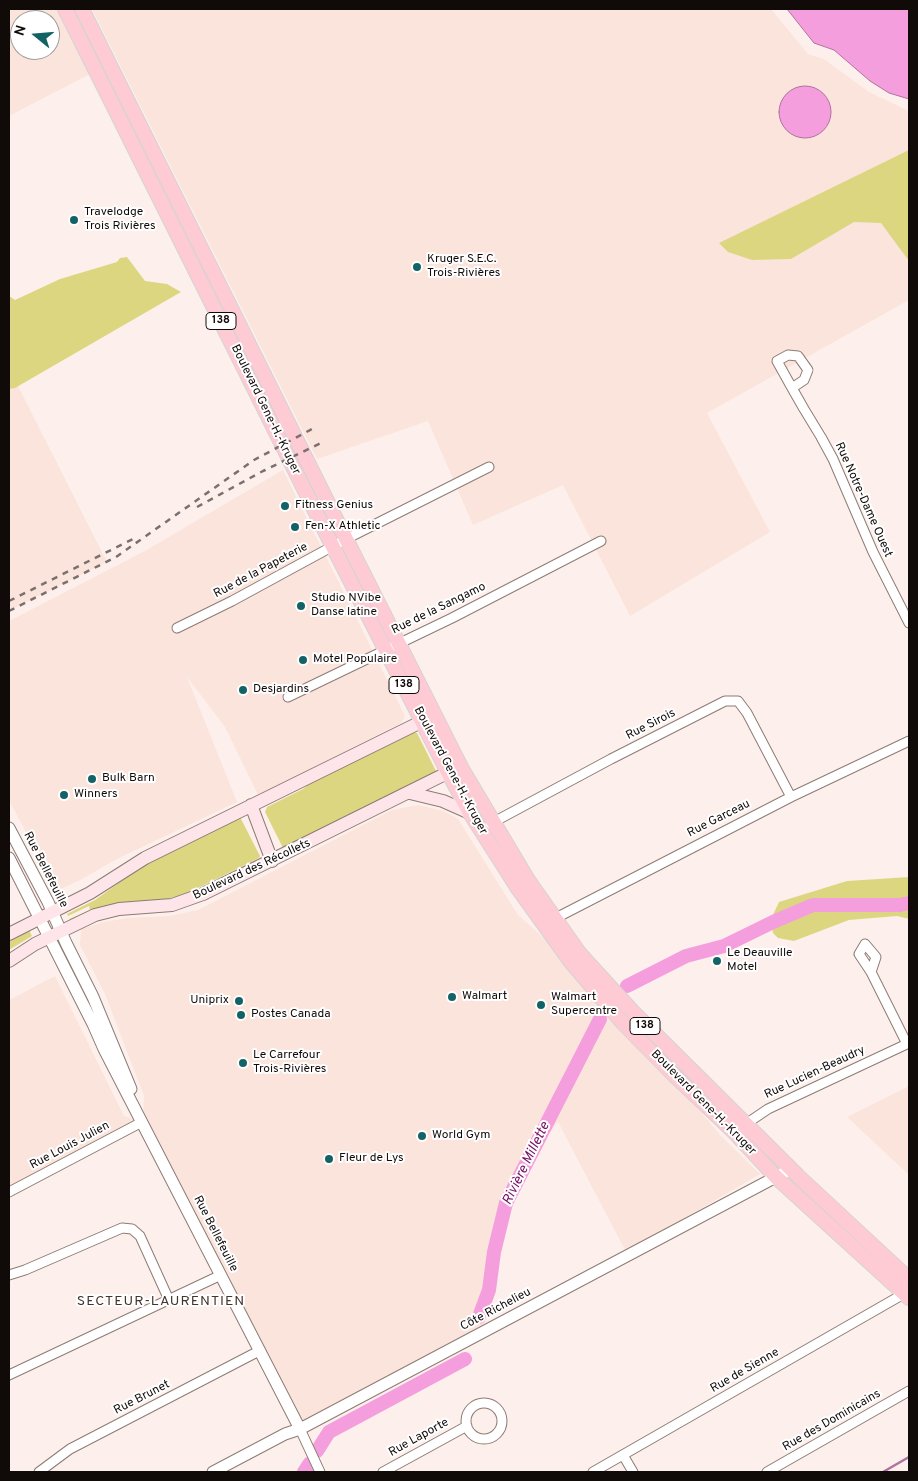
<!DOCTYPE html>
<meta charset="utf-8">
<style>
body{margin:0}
#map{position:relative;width:918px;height:1481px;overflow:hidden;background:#fdf0ec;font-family:Overpass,sans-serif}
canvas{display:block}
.frame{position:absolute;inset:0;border:10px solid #100a08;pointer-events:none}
.north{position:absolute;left:10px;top:10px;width:50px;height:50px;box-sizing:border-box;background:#fff;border:1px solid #9f9d9c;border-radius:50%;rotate:287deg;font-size:14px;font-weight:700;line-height:20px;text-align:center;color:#100a08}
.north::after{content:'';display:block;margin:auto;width:18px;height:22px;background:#136366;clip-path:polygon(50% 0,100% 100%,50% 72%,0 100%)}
</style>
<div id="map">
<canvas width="918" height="1481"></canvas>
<div class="frame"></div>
<div class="north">N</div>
</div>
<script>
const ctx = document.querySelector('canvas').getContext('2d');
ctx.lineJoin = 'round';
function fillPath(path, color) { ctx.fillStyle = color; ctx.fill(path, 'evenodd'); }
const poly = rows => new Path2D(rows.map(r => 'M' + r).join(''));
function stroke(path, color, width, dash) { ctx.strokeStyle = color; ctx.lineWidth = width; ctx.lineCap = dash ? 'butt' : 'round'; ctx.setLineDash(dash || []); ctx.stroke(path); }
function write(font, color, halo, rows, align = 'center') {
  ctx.font = font + ' Overpass,sans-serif'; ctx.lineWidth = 4; ctx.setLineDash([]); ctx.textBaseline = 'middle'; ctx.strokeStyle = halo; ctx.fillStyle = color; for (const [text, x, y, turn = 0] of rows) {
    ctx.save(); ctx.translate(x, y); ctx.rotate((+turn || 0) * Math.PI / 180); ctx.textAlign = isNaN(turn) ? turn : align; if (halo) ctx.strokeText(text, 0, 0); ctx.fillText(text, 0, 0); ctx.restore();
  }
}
fillPath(poly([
 [9,9,63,9,94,72,9,116],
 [20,20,50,20,50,50,20,50],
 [92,9,771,9,808,54,824,59,869,92,909,111,909,300,707,413,770,532,630,616,563,485,473,525,428,421,317,459],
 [9,368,107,562,9,611],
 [283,470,405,716,401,723,258,795,225,727,187,677,237,802,117,859,82,879,59,890,55,887,9,800,9,621,143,552],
 [418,805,444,811,458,819,518,915,570,961,669,1074,721,1136,760,1174,626,1252,558,1122,517,1176,484,1327,300,1425,143,1122,144,1096,105,994,80,945,81,929,104,922,127,918,169,916,198,910,392,810],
 [55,976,124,1116,142,1122,9,1192,9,1000],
 [909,1086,909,1175,847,1117]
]), '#fbe4dc');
fillPath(poly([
 [909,150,909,261,881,223,854,222,791,259,752,260,728,252,719,243],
 [127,257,145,281,167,284,181,292,15,388,9,389,9,296,15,300,60,279,117,262,120,258],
 [413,732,417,733,436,771,434,774,283,848,265,812,267,807,303,789,316,778],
 [240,817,260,856,259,858,184,895,70,920,69,919,90,910,89,906,68,916,67,914,95,900,145,864],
 [909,877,909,919,897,916,849,920,794,941,778,938,773,933,771,919,779,902,847,881],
 [29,930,32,936,9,950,9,940]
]), '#ddd681');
const water = poly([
 [787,9,909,9,909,99,889,93,870,81,834,50,814,43,787,9],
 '779 112a26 26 0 1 1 52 0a26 26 0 1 1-52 0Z'
]);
fillPath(water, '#f49ede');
stroke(water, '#b0729e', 1);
stroke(poly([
 [883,1472,909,1457]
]), '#b0729e', 2.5);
stroke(poly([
 [627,986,686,956,724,946,773,922,813,905,900,905,909,903],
 [479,1317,489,1290,494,1252,506,1203,600,1019],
 [317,1451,329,1432,465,1359],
 [304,1472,310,1463]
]), '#f49ede', 14);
const minor = poly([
 [792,388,804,380,808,370,798,356,788,355,777,361,792,388,804,409,821,437,833,459,873,552,909,623],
 [177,628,232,601,346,539,489,467],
 [288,697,452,618,601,541],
 [490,824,611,759,725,701,738,701,747,713,791,797],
 [552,920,791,797,909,741],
 [871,972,876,957,865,944,859,954,871,972,907,1044],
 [734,1132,768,1109,909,1043],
 [9,1192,142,1122],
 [9,1275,25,1270,122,1228,132,1229,140,1236,169,1300],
 [9,1375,221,1275],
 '466 1421a18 18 0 1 1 36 0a18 18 0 1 1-36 0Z',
 [300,1429,320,1472],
 [623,1455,633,1472],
 [39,1472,70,1449,259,1351],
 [383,1472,467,1426],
 [593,1472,907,1292],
 [767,1472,909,1391]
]);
const tertiary = poly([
 [9,828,48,902,66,943,93,997,131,1089],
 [9,858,93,1024,104,1049,300,1429],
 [213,1472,285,1434,300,1429,791,1169]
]);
const secondary = poly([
 [410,793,443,801,470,813],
 [251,805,272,861],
 [9,934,90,893,145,858,435,715],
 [9,961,35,944,95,915,119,909,172,905,203,894,457,768]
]);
const primary = poly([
 [65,9,333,547,451,778,470,813,517,887,571,962,623,1023,674,1075,734,1132,776,1177,909,1298],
 [82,9,346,539,462,769,528,880,580,954,633,1012,798,1176,909,1279]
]);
stroke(minor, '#8d7b74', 11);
stroke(tertiary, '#8d7b74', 13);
stroke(secondary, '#8d7b74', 14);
stroke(primary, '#d4d3d3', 16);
stroke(minor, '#fff', 9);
stroke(tertiary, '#fff', 11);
stroke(secondary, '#fee5e9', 12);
stroke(primary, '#fecbd4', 14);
stroke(poly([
 [197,507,263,471,321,443],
 [9,601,133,539],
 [9,611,116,557,254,460,314,428]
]), '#7a706e', 2.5, [6, 6]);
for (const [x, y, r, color] of [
 [74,220,5,"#136366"],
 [417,267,5,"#136366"],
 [285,506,5,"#136366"],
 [295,527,5,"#136366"],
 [301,606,5,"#136366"],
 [303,660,5,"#136366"],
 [243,690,5,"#136366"],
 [92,779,5,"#136366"],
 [64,795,5,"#136366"],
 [717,961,5,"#136366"],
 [452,997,5,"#136366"],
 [239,1001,5,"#136366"],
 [541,1005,5,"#136366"],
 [241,1015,5,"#136366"],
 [243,1063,5,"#136366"],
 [422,1136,5,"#136366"],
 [329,1159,5,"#136366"]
]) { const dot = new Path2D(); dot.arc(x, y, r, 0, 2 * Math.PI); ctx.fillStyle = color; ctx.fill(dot); stroke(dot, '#fff', 2); }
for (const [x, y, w] of [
 [221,321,30],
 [404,685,30],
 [645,1026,30]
]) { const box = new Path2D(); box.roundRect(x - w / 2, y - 8.5, w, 17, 4); ctx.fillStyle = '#fff'; ctx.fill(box); stroke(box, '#100a08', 1); }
write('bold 11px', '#100a08', null, [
 ["138",221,321],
 ["138",404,685],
 ["138",645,1026]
]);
write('12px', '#100a08', '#fff', [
 ["Travelodge",84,213],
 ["Trois Rivières",84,227],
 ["Kruger S.E.C.",427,260],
 ["Trois-Rivières",427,274],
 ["Fitness Genius",295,506],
 ["Fen-X Athletic",305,527],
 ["Studio NVibe",311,599],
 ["Danse latine",311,613],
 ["Motel Populaire",313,660],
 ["Desjardins",253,690],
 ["Bulk Barn",102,779],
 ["Winners",74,795],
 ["Le Deauville",727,954],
 ["Motel",727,968],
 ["Walmart",462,997],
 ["Walmart",551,998],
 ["Supercentre",551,1012],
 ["Uniprix",229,1001,"right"],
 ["Postes Canada",251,1015],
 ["Le Carrefour",253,1056],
 ["Trois-Rivières",253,1070],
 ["World Gym",432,1136],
 ["Fleur de Lys",339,1159]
], 'left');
write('12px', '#100a08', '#fff', [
 ["Boulevard Gene-H.-Kruger",265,410,64],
 ["Rue Notre-Dame Ouest",863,500,66],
 ["Rue de la Papeterie",261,571,-28],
 ["Rue de la Sangamo",439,609,-26],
 ["Rue Sirois",651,725,-27],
 ["Boulevard Gene-H.-Kruger",450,771,62],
 ["Rue Garceau",719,819,-27],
 ["Rue Bellefeuille",45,870,63],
 ["Boulevard des Récollets",252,870,-25],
 ["Rue Lucien-Beaudry",815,1073,-25],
 ["Boulevard Gene-H.-Kruger",703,1103,45],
 ["Rue Louis Julien",70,1146,-28],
 ["Rue Bellefeuille",215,1234,63],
 ["Côte Richelieu",496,1310,-28],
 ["Rue de Sienne",745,1371,-30],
 ["Rue Brunet",142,1398,-27],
 ["Rue des Dominicains",832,1421,-30],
 ["Rue Laporte",419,1438,-29]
]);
write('italic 14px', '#750f64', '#fff', [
 ["Rivière Millette",527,1164,-64]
]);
ctx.letterSpacing = '1px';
write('14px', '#44342f', '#fff', [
 ["SECTEUR-LAURENTIEN",161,1302]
]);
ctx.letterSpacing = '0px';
</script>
